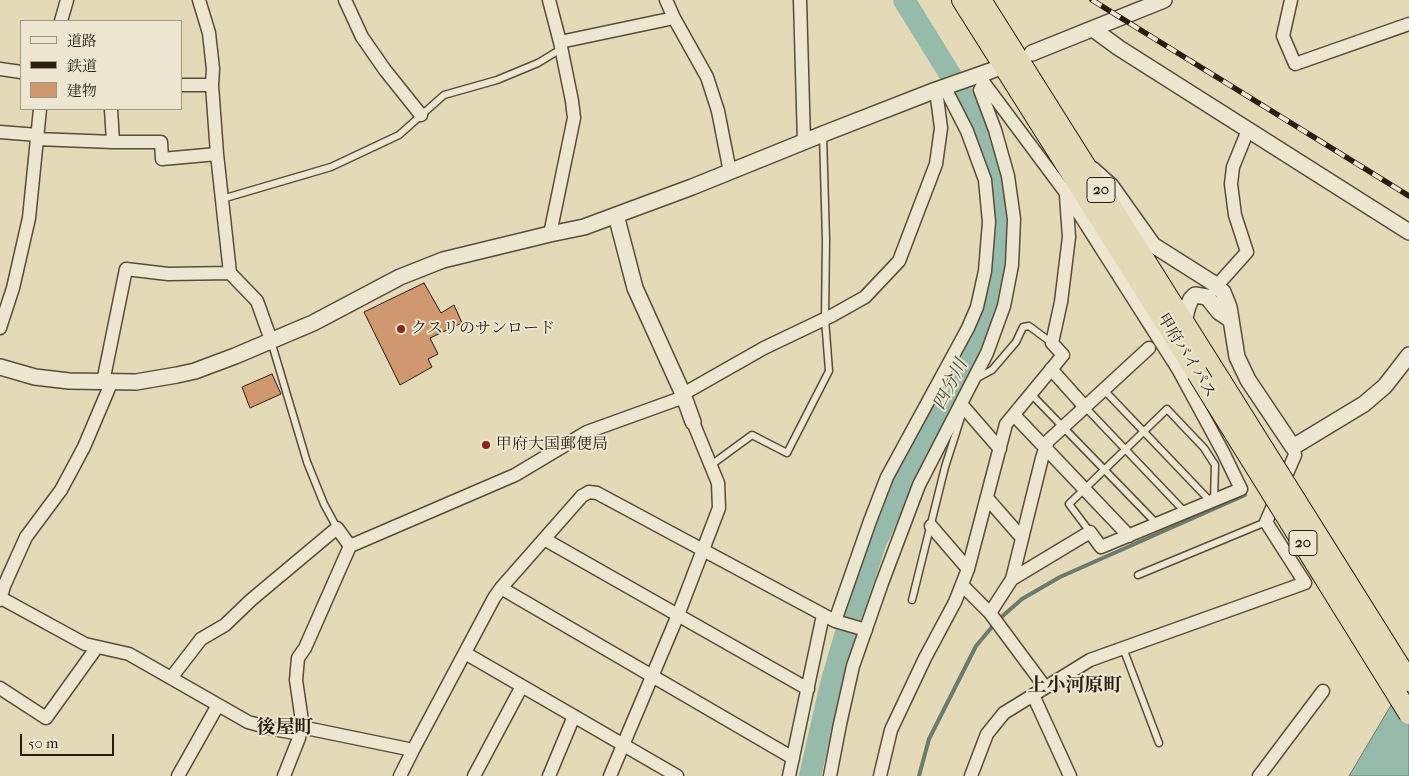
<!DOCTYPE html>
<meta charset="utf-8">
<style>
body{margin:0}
#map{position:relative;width:1409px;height:776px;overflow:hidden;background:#e4dab8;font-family:"IM FELL French Canon","Noto Serif JP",serif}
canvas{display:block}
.legend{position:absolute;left:20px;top:20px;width:162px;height:90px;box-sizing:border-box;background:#ede7d1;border:1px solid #9f9684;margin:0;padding:6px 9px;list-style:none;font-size:15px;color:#2b1c10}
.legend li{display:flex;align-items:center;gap:10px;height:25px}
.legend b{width:25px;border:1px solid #9f9684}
.scale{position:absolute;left:20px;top:734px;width:94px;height:22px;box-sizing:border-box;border:2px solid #2b1c10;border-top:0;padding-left:6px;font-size:15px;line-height:18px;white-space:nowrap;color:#2b1c10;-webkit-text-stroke:4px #ede7d1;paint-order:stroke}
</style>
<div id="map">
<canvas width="1409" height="776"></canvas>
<ul class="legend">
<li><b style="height:6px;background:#ede7d1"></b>道路</li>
<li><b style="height:6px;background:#2b1c10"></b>鉄道</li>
<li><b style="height:14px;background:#d0986e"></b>建物</li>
</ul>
<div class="scale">50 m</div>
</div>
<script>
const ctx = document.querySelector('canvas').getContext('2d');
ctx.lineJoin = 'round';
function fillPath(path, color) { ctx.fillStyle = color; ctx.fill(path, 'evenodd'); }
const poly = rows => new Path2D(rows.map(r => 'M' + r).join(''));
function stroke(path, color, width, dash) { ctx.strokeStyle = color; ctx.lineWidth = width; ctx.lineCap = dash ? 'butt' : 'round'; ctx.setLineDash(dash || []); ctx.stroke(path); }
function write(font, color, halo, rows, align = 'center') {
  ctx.font = font + ' "IM FELL French Canon","Noto Serif JP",serif'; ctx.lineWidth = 4; ctx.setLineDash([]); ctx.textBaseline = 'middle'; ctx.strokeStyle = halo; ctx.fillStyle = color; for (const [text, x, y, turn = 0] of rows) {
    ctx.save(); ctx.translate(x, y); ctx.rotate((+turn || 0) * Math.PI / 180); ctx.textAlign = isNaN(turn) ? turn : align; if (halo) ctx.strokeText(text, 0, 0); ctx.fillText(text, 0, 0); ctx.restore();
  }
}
const water = poly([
 [1409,675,1409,776,1349,776,1409,675]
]);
fillPath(water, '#96bbaa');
stroke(water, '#6b7b6c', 1);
stroke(poly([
 [919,776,929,739,976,646,997,621,1022,599,1060,577,1245,495]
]), '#6b7b6c', 4);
stroke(poly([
 [810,776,831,684,847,629,875,544,929,426,960,370,985,319,998,272,999,227,997,186,982,139,961,92,904,0]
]), '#96bbaa', 22);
const building = poly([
 [424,283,441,313,454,305,462,323,430,338,438,354,428,359,432,367,400,385,364,312,424,283],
 [272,374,281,394,250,408,242,387,272,374]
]);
fillPath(building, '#d0986e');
stroke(building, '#2b1c10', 1);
const service = poly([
 [222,199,331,167,399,135,444,95,497,80,538,63,561,49],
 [271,341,307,462,324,504,337,528],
 [975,379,992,370,1016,342,1023,327,1029,326,1052,343],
 [1104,390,1211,502],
 [1031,394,1157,524],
 [1085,407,1185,512],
 [711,465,752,435,787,453,829,371,825,319,826,240,823,135],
 [1090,532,1069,504,1167,409,1204,448,1215,465,1214,500],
 [1138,575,1266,522],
 [912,600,945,467,963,411],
 [1123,648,1159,743]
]);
const minor = poly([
 [199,0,209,33,213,69,212,85,217,154,230,273,257,301,271,340],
 [345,0,362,37,385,70,421,115],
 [549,0,560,42,572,101,574,118,550,234],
 [666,0,674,18,707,77,718,111,730,172],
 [800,0,804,142],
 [1291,0,1283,36,1295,64,1409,24],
 [61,21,67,0],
 [560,42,674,18],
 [0,69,21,72],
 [981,75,984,83,1066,193,1178,369,1223,452,1241,489,1101,547,1090,532,1012,579],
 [181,85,212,85],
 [111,109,113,142],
 [0,132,38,135],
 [37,139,113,142,161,142,162,159,217,154],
 [1221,281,1247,252,1235,215,1231,184,1233,167,1248,130],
 [0,328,13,288,29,218,40,109],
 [1051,369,1085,407],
 [103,382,126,269,168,274,230,273],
 [683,394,764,348,833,315,865,297,899,261,936,164,941,128,936,90],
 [961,404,1000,449],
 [1014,415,1129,536],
 [987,498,1022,538],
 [931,526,968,569],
 [544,539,808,689],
 [962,585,990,613],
 [501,588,793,758],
 [1,598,85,644,129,654,248,722,273,729,300,734],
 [0,600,4,586,26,537,61,490,84,447,112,381],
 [835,621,870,521,887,477,968,328,977,307,985,271,989,222,985,180,967,131,945,88],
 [465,653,677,776],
 [171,678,201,639,225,625,251,600,337,528,350,546],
 [1045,687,990,613,1012,579,1042,458,1048,441,1149,348],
 [0,688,46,718,97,647],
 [1033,695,1070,776],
 [301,727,413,750],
 [178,776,218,705],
 [284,776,299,738,302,721,296,680,298,658,305,648,350,546,515,475,587,432,684,397],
 [400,776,413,750,494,598,501,588,582,496,589,492,597,493,835,621,866,630],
 [474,776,522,686],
 [549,776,574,716],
 [610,776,678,615,719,508,718,483,693,422],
 [789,776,823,615],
 [830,776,840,724,853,666,882,583,919,485,987,353,1004,306,1012,265,1014,219,1008,176,995,130,980,90,984,83],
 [880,776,891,730,925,658,955,602,968,569,1006,424,1063,355,1052,343,1061,302,1069,237,1066,196],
 [971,776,987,734,1004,713,1090,660,1305,583,1266,522,1295,455,1293,447],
 [1259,776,1323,691]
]);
const tertiary = poly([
 [1093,29,1119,48,1409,232],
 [1032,53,1164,0],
 [1092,169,1111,186,1153,245,1213,283,1223,292,1229,307,1237,357,1248,380,1293,447,1364,404,1385,386,1409,355],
 [616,215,635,288,683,394,693,422],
 [1184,321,1188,306,1191,299,1195,295,1207,297,1219,312,1231,320],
 [0,367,35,377,69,381,136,382,177,375,195,371,235,356,313,323,400,277,443,260,550,234,584,227,692,187,823,134,936,90,993,70]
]);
const trunk = poly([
 [962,0,1197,373],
 [981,0,1221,381]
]);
stroke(service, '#594c3a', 9);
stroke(minor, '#594c3a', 15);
stroke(tertiary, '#594c3a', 18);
stroke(trunk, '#2b1c10', 22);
stroke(service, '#ede7d1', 6);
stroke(minor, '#ede7d1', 12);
stroke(tertiary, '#ede7d1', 15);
stroke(trunk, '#e4dab8', 20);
const rail = poly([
 [1092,0,1409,196]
]);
stroke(rail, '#2b1c10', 5.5);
stroke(rail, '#ede7d1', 4, [11]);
const trunkBridge = poly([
 [1197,373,1409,714],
 [1221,381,1409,681]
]);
stroke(trunkBridge, '#2b1c10', 22, []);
stroke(trunkBridge, '#e4dab8', 20);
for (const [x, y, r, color] of [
 [401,329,5,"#8f2418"],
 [486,445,5,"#8f2418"]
]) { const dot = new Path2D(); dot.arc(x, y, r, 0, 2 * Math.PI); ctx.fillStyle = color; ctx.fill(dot); stroke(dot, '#ede7d1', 2); }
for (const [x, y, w] of [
 [1101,190,28],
 [1303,543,28]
]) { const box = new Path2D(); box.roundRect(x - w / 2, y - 12.5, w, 25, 4); ctx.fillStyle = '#ede7d1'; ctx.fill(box); stroke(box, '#2b1c10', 1); }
write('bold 15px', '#2b1c10', null, [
 ["20",1101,190],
 ["20",1303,543]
]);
write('16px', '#2b1c10', '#ede7d1', [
 ["クスリのサンロード",411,329],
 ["甲府大国郵便局",496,445]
], 'left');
write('16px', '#2b1c10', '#ede7d1', [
 ["甲府バイパス",1186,356,58]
]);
write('italic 18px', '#4b4c3e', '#ede7d1', [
 ["四分川",951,385,-63]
]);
write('bold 19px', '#2b1c10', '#ede7d1', [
 ["上小河原町",1075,686],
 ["後屋町",285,728]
]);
</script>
